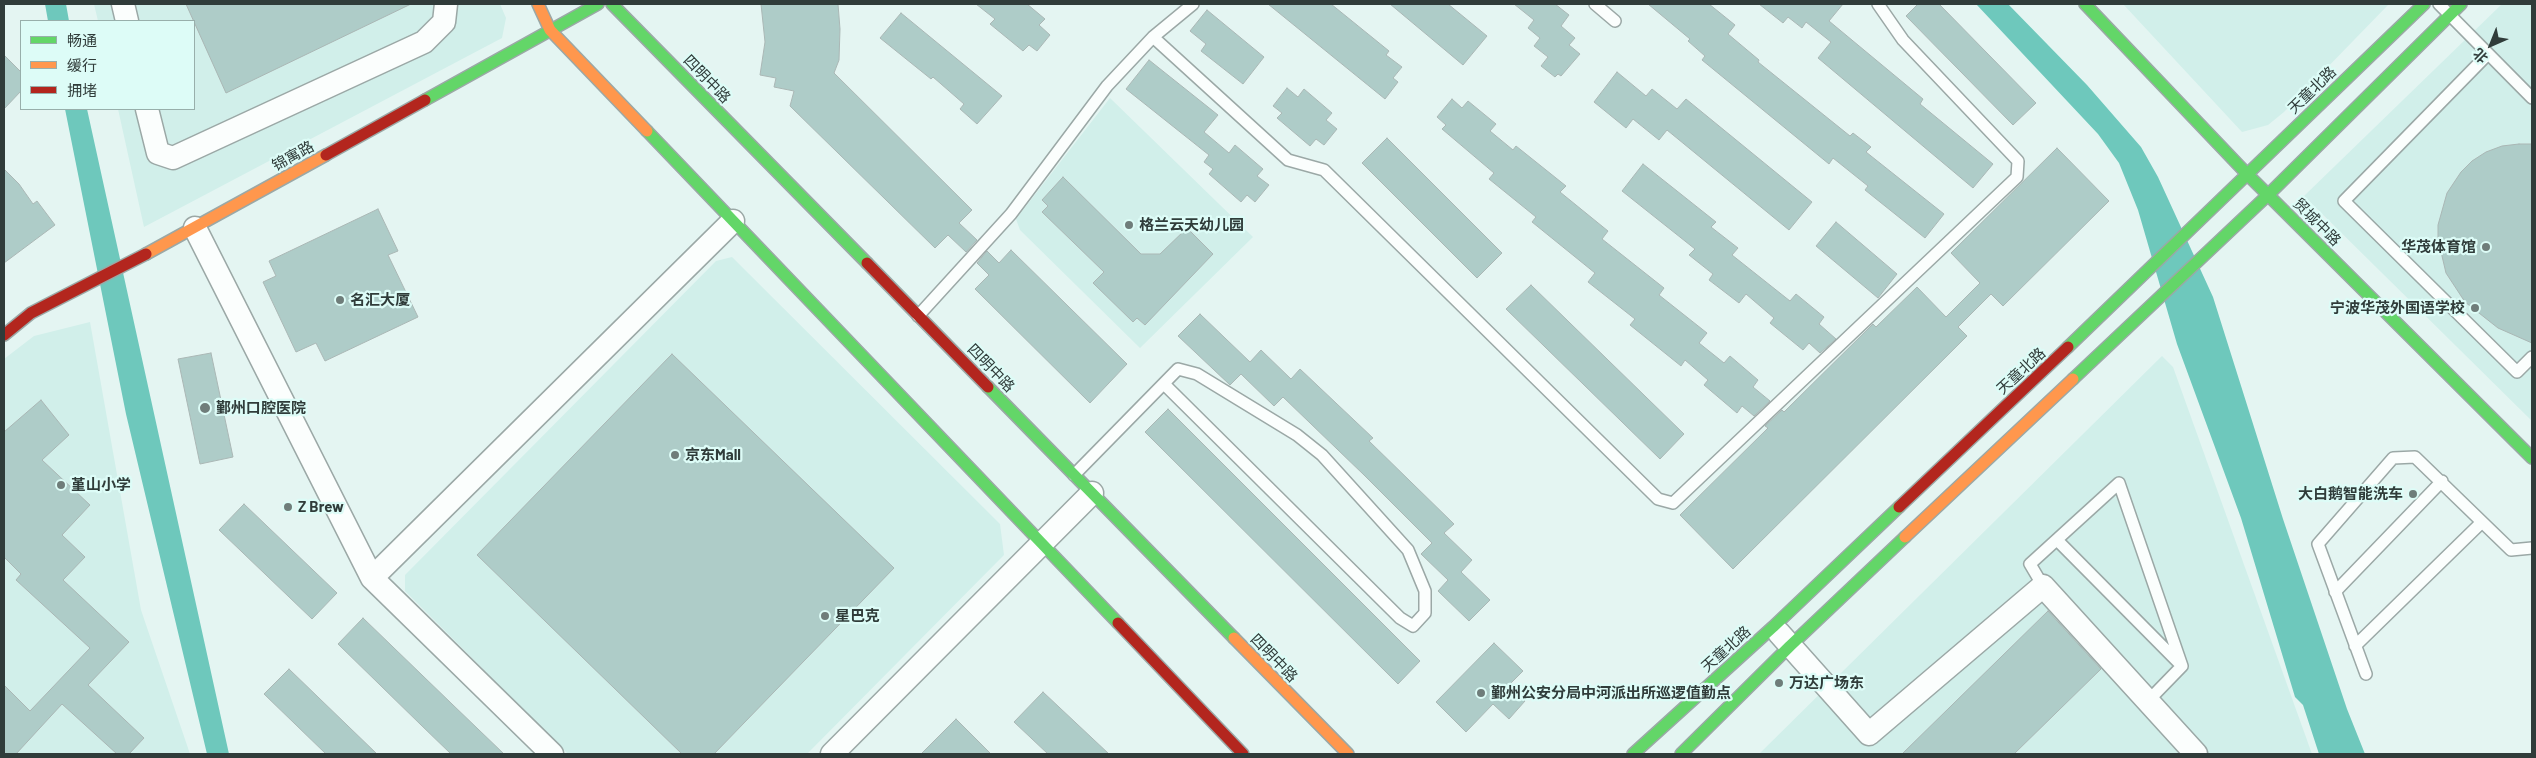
<!DOCTYPE html>
<meta charset="utf-8">
<style>
body{margin:0}
#map{position:relative;width:2536px;height:758px;overflow:hidden;background:#e4f5f2;font-family:Barlow,"Noto Sans SC",sans-serif}
canvas{display:block}
.frame{position:absolute;inset:0;border:5px solid #303c3a;pointer-events:none}
.legend{position:absolute;left:20px;top:20px;width:175px;height:90px;box-sizing:border-box;background:#ddfcf7;border:1px solid #98afab;margin:0;padding:6px 9px;list-style:none;font-size:15px;color:#303c3a}
.legend li{display:flex;align-items:center;gap:10px;height:25px}
.legend b{width:25px;border:1px solid #98afab}
.north{position:absolute;left:2466px;top:20px;width:50px;height:50px;-webkit-text-stroke:4px #ddfcf7;paint-order:stroke;rotate:224deg;font-size:14px;font-weight:700;line-height:20px;text-align:center;color:#303c3a}
.north::after{content:'';display:block;margin:auto;width:18px;height:22px;background:#303c3a;clip-path:polygon(50% 0,100% 100%,50% 72%,0 100%)}
</style>
<div id="map">
<canvas width="2536" height="758"></canvas>
<div class="frame"></div>
<ul class="legend">
<li><b style="height:6px;background:#63d668"></b>畅通</li>
<li><b style="height:6px;background:#ff974d"></b>缓行</li>
<li><b style="height:6px;background:#b3261e"></b>拥堵</li>
</ul>
<div class="north">北</div>
</div>
<script>
const ctx = document.querySelector('canvas').getContext('2d');
ctx.lineJoin = 'round';
function fillPath(path, color) { ctx.fillStyle = color; ctx.fill(path, 'evenodd'); }
const poly = rows => new Path2D(rows.map(r => 'M' + r).join(''));
function stroke(path, color, width, dash) { ctx.strokeStyle = color; ctx.lineWidth = width; ctx.lineCap = dash ? 'butt' : 'round'; ctx.setLineDash(dash || []); ctx.stroke(path); }
function write(font, color, halo, rows, align = 'center') {
  ctx.font = font + ' Barlow,"Noto Sans SC",sans-serif'; ctx.lineWidth = 4.5; ctx.setLineDash([]); ctx.textBaseline = 'middle'; ctx.strokeStyle = halo; ctx.fillStyle = color; for (const [text, x, y, turn = 0] of rows) {
    ctx.save(); ctx.translate(x, y); ctx.rotate((+turn || 0) * Math.PI / 180); ctx.textAlign = isNaN(turn) ? turn : align; if (halo) ctx.strokeText(text, 0, 0); ctx.fillText(text, 0, 0); ctx.restore();
  }
}
fillPath(poly([
 [94,4,500,4,506,18,502,38,144,227,118,109,194,109,194,21,98,21],
 [2123,4,2389,4,2284,112,2268,125,2242,132],
 [2502,4,2532,4,2532,421,2304,196],
 [1110,98,1253,237,1140,348,1020,230,1016,219],
 [732,257,1000,524,1004,555,807,754,568,754,405,591,405,575,716,261],
 [90,322,141,610,190,754,4,754,4,359,34,336],
 [2162,356,2173,367,2312,754,1759,754]
]), '#d1efea');
fillPath(poly([
 [45,4,66,4,69,21,48,21],
 [1976,4,2008,4,2087,85,2141,147,2158,177,2213,297,2283,519,2347,709,2365,754,2319,754,2303,705,2295,697,2241,518,2177,344,2138,210,2119,163,2098,134],
 [65,109,87,109,229,754,207,754,126,414]
]), '#6ec8bc');
const building = poly([
 [186,4,411,4,226,93,186,4],
 [761,4,838,4,840,29,839,60,834,73,972,210,959,223,977,240,966,252,948,235,935,248,790,106,794,91,774,87,776,78,760,75,765,42,761,4],
 [976,4,1027,4,1045,19,1039,25,1050,35,1037,51,1029,45,1023,51,990,24,995,19,976,4],
 [1268,4,1331,4,1389,51,1386,55,1402,67,1393,78,1398,82,1385,99,1268,4],
 [1390,4,1448,4,1487,36,1463,65,1390,4],
 [1514,4,1555,4,1569,15,1561,26,1575,38,1569,45,1580,54,1561,76,1558,74,1555,77,1541,66,1548,57,1534,46,1540,38,1528,28,1534,20,1514,4],
 [1648,4,1709,4,1735,25,1728,34,1759,60,1758,62,1850,136,1853,133,1871,147,1866,152,1944,214,1925,238,1865,190,1868,186,1833,158,1829,164,1702,60,1705,56,1688,41,1690,39,1648,4],
 [1759,4,1843,4,1829,21,1923,99,1920,104,1993,164,1973,188,1818,58,1831,42,1806,22,1802,28,1788,17,1783,23,1759,4],
 [1918,4,1939,4,2036,103,2013,125,1906,16,1918,4],
 [1207,10,1264,57,1243,84,1201,51,1206,44,1190,31,1207,10],
 [901,13,1002,96,977,124,960,109,964,104,933,77,931,79,880,38,901,13],
 [4,55,21,72,21,91,4,109,4,55],
 [1149,60,1218,115,1204,132,1229,153,1235,145,1263,169,1257,176,1269,185,1255,202,1247,195,1241,202,1209,174,1213,169,1204,162,1209,155,1126,89,1149,60],
 [1617,72,1646,96,1652,89,1677,109,1686,99,1812,202,1789,230,1667,130,1659,140,1633,119,1626,128,1594,102,1617,72],
 [1287,88,1298,97,1304,89,1332,113,1326,120,1337,129,1324,145,1316,139,1310,146,1277,118,1282,113,1273,106,1287,88],
 [1452,99,1462,108,1468,101,1496,124,1490,131,1513,150,1516,146,1566,186,1560,192,1608,231,1602,239,1664,288,1659,295,1707,333,1699,343,1724,363,1730,356,1758,380,1753,387,1770,401,1754,416,1742,406,1737,413,1704,385,1708,380,1685,360,1681,366,1630,325,1635,319,1588,282,1595,273,1532,222,1536,217,1489,179,1494,173,1442,129,1446,125,1437,117,1452,99],
 [1387,138,1502,253,1477,278,1362,163,1387,138],
 [2519,144,2532,144,2532,343,2498,328,2465,302,2446,273,2438,239,2438,225,2447,193,2461,172,2472,161,2486,152,2502,146,2519,144],
 [2057,148,2109,201,2003,306,1991,294,1958,327,1967,336,1733,569,1680,515,1768,428,1765,426,1782,410,1784,412,1873,324,1876,327,1917,287,1946,317,1980,283,1951,253,2057,148],
 [1643,164,1716,222,1711,227,1738,248,1732,255,1790,301,1796,294,1824,317,1819,324,1836,339,1820,353,1809,343,1803,350,1770,323,1774,318,1746,294,1739,303,1709,280,1713,274,1689,255,1695,249,1622,191,1643,164],
 [4,169,19,184,33,204,37,201,55,225,4,263,4,169],
 [1063,177,1141,254,1160,254,1187,228,1213,254,1145,325,1137,318,1133,322,1093,283,1104,272,1042,212,1048,206,1042,200,1063,177],
 [378,209,398,251,388,255,418,317,325,361,316,343,296,352,263,282,276,276,269,261,378,209],
 [1836,222,1897,274,1878,298,1816,246,1836,222],
 [1011,250,1127,364,1090,403,975,289,989,275,977,263,987,251,999,263,1011,250],
 [1531,285,1684,434,1660,459,1506,309,1531,285],
 [1200,314,1250,362,1261,350,1291,379,1300,369,1373,438,1369,441,1454,524,1444,533,1472,560,1461,572,1490,600,1469,621,1438,591,1448,580,1421,554,1432,543,1364,475,1283,397,1274,406,1241,374,1230,385,1178,336,1200,314],
 [211,353,233,457,200,464,178,359,211,353],
 [672,354,894,568,714,754,682,754,477,555,672,354],
 [41,400,69,435,42,460,90,505,62,535,85,557,63,580,129,642,88,685,144,738,129,754,117,754,62,704,16,754,4,754,4,685,30,711,90,648,16,580,21,574,4,557,4,432,41,400],
 [1168,409,1420,661,1398,684,1145,432,1168,409],
 [244,504,337,593,312,619,219,530,244,504],
 [2048,611,2101,669,2014,754,1902,754,2048,611],
 [363,618,452,704,504,754,451,754,421,725,338,644,363,618],
 [1494,643,1523,671,1509,685,1525,701,1509,719,1493,704,1466,732,1436,702,1494,643],
 [289,669,377,754,326,754,264,694,289,669],
 [1043,692,1109,754,1048,754,1014,722,1043,692],
 [956,719,991,754,921,754,956,719]
]);
fillPath(building, '#aeccc8');
stroke(building, '#aab7b5', 1);
const lane = poly([
 [1595,4,1615,21],
 [2439,4,2532,98],
 [1153,37,1288,160,1324,170,1658,499,1673,503,2017,177,2018,161,1903,40,1878,4],
 [2488,54,2344,201,2517,372,2532,357],
 [918,316,1011,214,1107,86,1153,37,1193,4],
 [1074,475,1178,369,1197,374,1297,435,1322,455,1408,550,1425,591,1425,613,1413,626,1400,618,1164,384],
 [2057,540,2179,663],
 [2043,586,2030,564,2119,483,2182,666,2148,701],
 [2335,592,2442,481],
 [2355,646,2481,523],
 [2366,674,2318,544,2393,458,2415,457,2511,550,2532,548]
]);
const street = poly([
 [123,4,127,21],
 [147,109,158,153,173,158,424,42,444,22,446,4],
 [195,228,372,578,552,754],
 [372,578,733,221],
 [1779,633,1869,734,2043,586,2196,754],
 [832,754,1092,493]
]);
const fast = poly([
 [612,4,867,263],
 [2085,4,2247,174,2532,458],
 [425,100,598,4],
 [647,131,1118,623],
 [2068,347,2424,4],
 [2073,379,2268,195,2461,4],
 [988,387,1234,638],
 [1633,754,1773,627,1899,507],
 [1681,754,1790,646,1905,537]
]);
const slow = poly([
 [538,4,550,30,647,131],
 [146,254,326,155],
 [1905,537,2073,379],
 [1234,638,1348,754]
]);
const jam = poly([
 [326,155,425,100],
 [867,263,988,387],
 [4,335,31,313,146,254],
 [1899,507,2068,347],
 [1118,623,1243,754]
]);
stroke(lane, '#9ba8a6', 14);
stroke(street, '#9ba8a6', 25);
stroke(fast, '#9ba8a6', 14);
stroke(slow, '#9ba8a6', 14);
stroke(jam, '#9ba8a6', 14);
stroke(lane, '#fbfefd', 11);
stroke(street, '#fbfefd', 22);
stroke(fast, '#63d668', 11);
stroke(slow, '#ff974d', 11);
stroke(jam, '#b3261e', 11);
for (const [x, y, r, color] of [
 [1129,225,5,"#6f7d7a"],
 [2486,247,5,"#6f7d7a"],
 [340,300,5,"#6f7d7a"],
 [2475,308,5,"#6f7d7a"],
 [205,408,6,"#6f7d7a"],
 [675,455,5,"#6f7d7a"],
 [61,485,5,"#6f7d7a"],
 [2413,494,5,"#6f7d7a"],
 [288,507,5,"#6f7d7a"],
 [825,616,5,"#6f7d7a"],
 [1779,683,5,"#6f7d7a"],
 [1481,693,5,"#6f7d7a"]
]) { const dot = new Path2D(); dot.arc(x, y, r, 0, 2 * Math.PI); ctx.fillStyle = color; ctx.fill(dot); stroke(dot, '#ddfcf7', 2); }
write('15px', '#303c3a', '#ddfcf7', [
 ["四明中路",707,79,46],
 ["天童北路",2312,90,-44],
 ["锦寓路",293,156,-29],
 ["贸城中路",2317,222,45],
 ["四明中路",991,368,46],
 ["天童北路",2021,371,-43],
 ["天童北路",1726,649,-42],
 ["四明中路",1274,658,46]
]);
write('bold 15px', '#303c3a', '#ddfcf7', [
 ["格兰云天幼儿园",1139,225],
 ["华茂体育馆",2476,247,"right"],
 ["名汇大厦",350,300],
 ["宁波华茂外国语学校",2465,308,"right"],
 ["鄞州口腔医院",216,408],
 ["京东Mall",685,455],
 ["堇山小学",71,485],
 ["大白鹅智能洗车",2403,494,"right"],
 ["Z Brew",298,507],
 ["星巴克",835,616],
 ["万达广场东",1789,683],
 ["鄞州公安分局中河派出所巡逻值勤点",1491,693]
], 'left');
</script>
